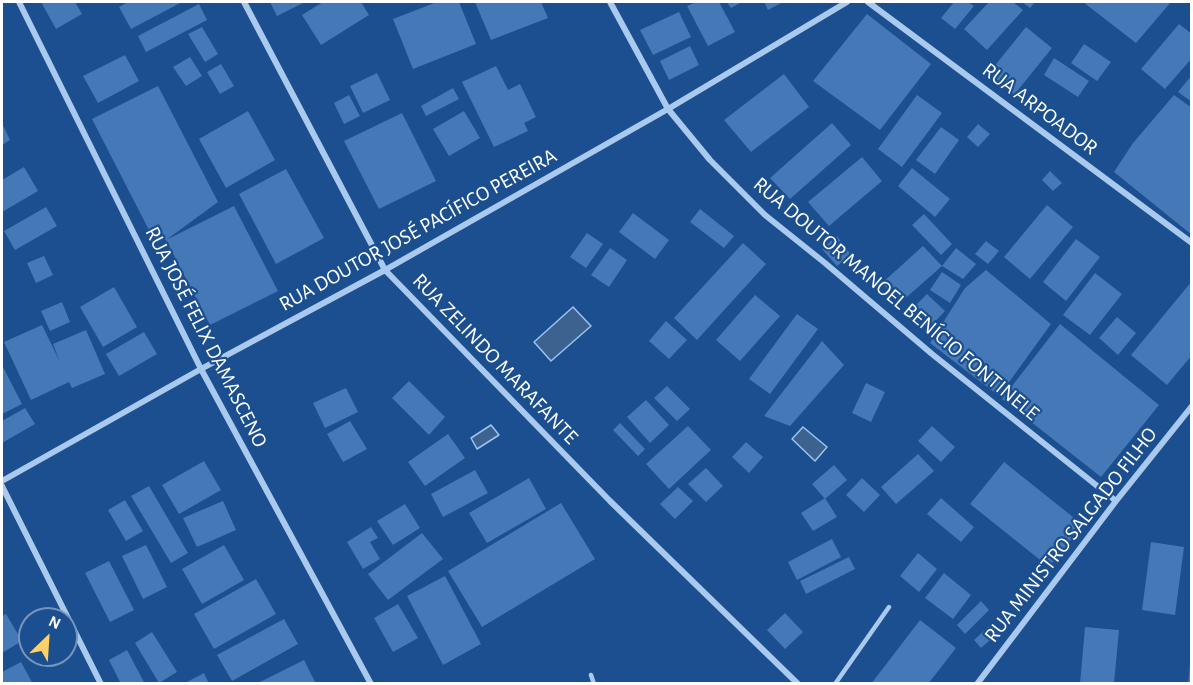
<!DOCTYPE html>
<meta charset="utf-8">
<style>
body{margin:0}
#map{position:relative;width:1193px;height:685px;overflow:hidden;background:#1b4f8f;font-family:"Alegreya Sans",sans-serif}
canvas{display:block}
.frame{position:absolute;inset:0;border:3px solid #fff;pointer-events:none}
.north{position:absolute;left:18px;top:607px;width:60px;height:60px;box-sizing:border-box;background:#1b4f8f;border:2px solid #7695bc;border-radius:50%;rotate:25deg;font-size:16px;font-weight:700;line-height:24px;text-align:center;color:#fff}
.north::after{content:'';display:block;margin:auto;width:21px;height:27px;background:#ffd166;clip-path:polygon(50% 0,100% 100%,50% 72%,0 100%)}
</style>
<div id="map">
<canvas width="1193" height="685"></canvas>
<div class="frame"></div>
<div class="north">N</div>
</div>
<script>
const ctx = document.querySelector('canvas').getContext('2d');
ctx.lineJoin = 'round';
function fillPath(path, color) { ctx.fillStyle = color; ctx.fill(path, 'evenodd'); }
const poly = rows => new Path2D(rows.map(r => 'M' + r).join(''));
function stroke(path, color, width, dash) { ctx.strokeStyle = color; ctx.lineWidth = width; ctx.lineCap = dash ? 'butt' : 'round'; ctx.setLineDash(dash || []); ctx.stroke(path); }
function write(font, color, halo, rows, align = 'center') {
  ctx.font = font + ' "Alegreya Sans",sans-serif'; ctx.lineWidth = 4.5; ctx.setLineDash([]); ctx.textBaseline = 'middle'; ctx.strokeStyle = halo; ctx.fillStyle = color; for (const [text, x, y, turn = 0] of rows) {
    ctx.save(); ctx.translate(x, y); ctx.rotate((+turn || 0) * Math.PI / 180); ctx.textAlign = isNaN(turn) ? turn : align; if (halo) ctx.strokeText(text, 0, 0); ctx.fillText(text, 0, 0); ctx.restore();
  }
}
const water = poly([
 [573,307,591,326,551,361,534,342,573,307],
 [491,425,499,435,477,449,471,438,491,425],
 [803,427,827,447,815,461,792,439,803,427]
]);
fillPath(water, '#3c6290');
stroke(water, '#9cc4f0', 1.5);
fillPath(poly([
 [41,2,75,2,82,14,56,29],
 [128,2,182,2,131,29,119,7],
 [270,2,305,2,277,16],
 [323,2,361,2,369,15,321,45,302,15],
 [437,2,459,2,476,44,413,69,393,19],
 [475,2,541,2,548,18,491,40],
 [696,2,719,2,735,32,708,46,687,6],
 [727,2,742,2,731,8],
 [764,2,780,2,781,3,768,10],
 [954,2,968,2,974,6,955,29,941,18],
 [989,2,1013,2,1023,10,987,50,964,29],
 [1022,2,1035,2,1030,8],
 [1083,2,1171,2,1136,43],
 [199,4,207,20,146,52,138,36],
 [679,12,691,37,653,55,640,30],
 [867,14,931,64,880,130,813,81],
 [1179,24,1192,34,1192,58,1165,89,1141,69],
 [202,27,218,54,205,62,188,34],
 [1026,27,1052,48,1014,95,988,74],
 [1084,44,1111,62,1097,81,1071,63],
 [690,46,699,65,669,80,660,61],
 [125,55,139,81,98,103,83,76],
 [190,57,202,76,186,86,173,67],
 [1054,58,1089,81,1078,97,1044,75],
 [221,64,234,86,220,94,207,72],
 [496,66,508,90,520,84,536,117,524,123,528,131,494,147,462,82],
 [377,73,390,100,363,113,350,86],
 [784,74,809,107,751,152,724,120],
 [1192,75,1192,102,1178,92],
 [158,86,218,202,166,240,234,206,278,291,210,325,166,240,152,236,92,119],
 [453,88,459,99,426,116,421,106],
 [349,95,360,116,344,124,334,103],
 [917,95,942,113,902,167,878,149],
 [1174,95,1192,108,1192,235,1114,172,1133,143],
 [248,111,275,160,226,188,199,139],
 [464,111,480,138,449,156,433,129],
 [402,113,436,181,379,209,344,141],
 [2,123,10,140,2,145],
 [832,123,851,145,790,199,770,178],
 [978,124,990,134,978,147,967,137],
 [941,127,959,140,935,174,916,160],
 [862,157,882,181,829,226,808,202],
 [24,167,38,191,2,212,2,180],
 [912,168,950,199,935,217,898,186],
 [286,169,324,238,276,264,239,194],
 [1050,171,1062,183,1053,191,1042,180],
 [1047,205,1073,227,1030,279,1004,257],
 [46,207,57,226,15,250,4,231],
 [700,209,734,236,724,248,690,222],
 [633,213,669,240,655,259,619,232],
 [924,214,952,244,941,255,912,225],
 [587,233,603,244,586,268,570,257],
 [837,236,851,255,837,266,822,249],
 [1076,239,1100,257,1066,301,1043,282],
 [986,241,999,251,988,264,975,254],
 [743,243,766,264,697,340,674,318],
 [923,246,942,266,900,303,882,283],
 [610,248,627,260,609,287,591,275],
 [956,248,976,264,963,279,942,266],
 [44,256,53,275,36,283,27,263],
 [986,270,1051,324,999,396,930,343,965,288],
 [942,272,961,285,950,303,930,290],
 [1095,273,1122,294,1090,335,1063,315],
 [1192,281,1192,355,1167,385,1131,355],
 [114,287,137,327,103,347,80,307],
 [927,294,945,311,929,328,911,310],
 [755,295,780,316,740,361,716,340],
 [62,302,70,322,50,331,41,311],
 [797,314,818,329,770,394,749,379],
 [1117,317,1136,333,1118,355,1099,338],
 [666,321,687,340,669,359,649,341],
 [1060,324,1159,405,1101,477,1002,399],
 [42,325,60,362,53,344,86,330,105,374,72,388,69,382,31,400,4,342],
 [144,332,157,354,119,376,106,354],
 [822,341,844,365,790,426,764,416],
 [2,365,22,404,2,414],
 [409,381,445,417,429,435,392,398],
 [866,383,885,392,871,422,852,413],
 [667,386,690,409,677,421,654,398],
 [346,388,358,412,325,428,313,403],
 [646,400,669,425,650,443,627,417],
 [25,408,35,424,2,443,2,421],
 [350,421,367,449,343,462,327,434],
 [620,423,645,449,638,456,613,430],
 [688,426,711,450,669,489,646,464],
 [932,426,955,447,941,462,918,441],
 [448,434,465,458,425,486,408,462],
 [746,442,763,457,749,473,732,457],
 [918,454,934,471,896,504,881,487],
 [204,461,221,490,179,514,162,485],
 [1004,462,1083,525,1049,567,970,504],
 [834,465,847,480,825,499,812,484],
 [706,468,723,486,706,502,688,484],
 [475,470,488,493,443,517,431,494],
 [529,478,546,509,487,543,469,513],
 [862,478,880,495,864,512,846,495],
 [149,486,188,553,171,563,131,496],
 [678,487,693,501,675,519,660,504],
 [825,498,837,517,813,531,801,513],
 [941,498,974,527,961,542,927,514],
 [125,500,143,531,126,541,108,510],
 [223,501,236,530,197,547,183,518],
 [561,503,595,559,482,627,448,571],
 [405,504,420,528,393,545,377,521],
 [371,527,378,538,370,542,380,559,363,569,347,542],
 [422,533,443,559,388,600,368,574],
 [832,539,841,557,797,580,788,562],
 [1151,542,1184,547,1175,615,1142,610],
 [146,545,167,587,143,599,122,556],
 [224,545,244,580,202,604,182,569],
 [918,553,937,569,919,592,900,576],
 [849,557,855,569,806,594,800,581],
 [109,561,134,610,110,622,85,573],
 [944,573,971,595,953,619,925,598],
 [445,576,481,644,443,665,407,596],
 [256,579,276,614,214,649,194,614],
 [981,601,989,610,965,634,957,625],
 [398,604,418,638,393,652,374,618],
 [785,613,803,632,785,649,767,630],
 [6,614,22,641,2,653,2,616],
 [284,619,298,644,232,681,217,655],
 [920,620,956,648,928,684,871,684],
 [989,626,997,634,981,648,974,640],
 [1085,627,1119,630,1114,684,1080,684],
 [152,632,177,672,159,683,135,643],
 [127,650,145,684,121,684,109,660],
 [304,660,316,684,256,684],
 [21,662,33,684,2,684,2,672],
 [1190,664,1192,664,1192,684,1188,684],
 [204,673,209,684,183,684]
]), '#4478b7');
stroke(poly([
 [591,675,594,684],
 [835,684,889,607]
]), '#a9c9ee', 4.5);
stroke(poly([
 [19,2,201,369,371,684],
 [244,2,385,270,610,501,798,684],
 [610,2,668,109,710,160,765,215,825,263,932,354,1116,501],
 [868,2,1192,243],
 [2,481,201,369,385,270,668,109,847,2],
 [2,486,101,684],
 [977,684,1116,501,1192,406]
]), '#a9c9ee', 6);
write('21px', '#fff', '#1b4f8f', [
 ["RUA ARPOADOR",1040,109,37],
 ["RUA DOUTOR JOSÉ PACÍFICO PEREIRA",418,230,-29],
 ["RUA DOUTOR MANOEL BENÍCIO FONTINELE",896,299,40],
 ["RUA JOSÉ FELIX DAMASCENO",206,337,63],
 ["RUA ZELINDO MARAFANTE",495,359,46],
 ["RUA MINISTRO SALGADO FILHO",1071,535,-52]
]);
</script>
